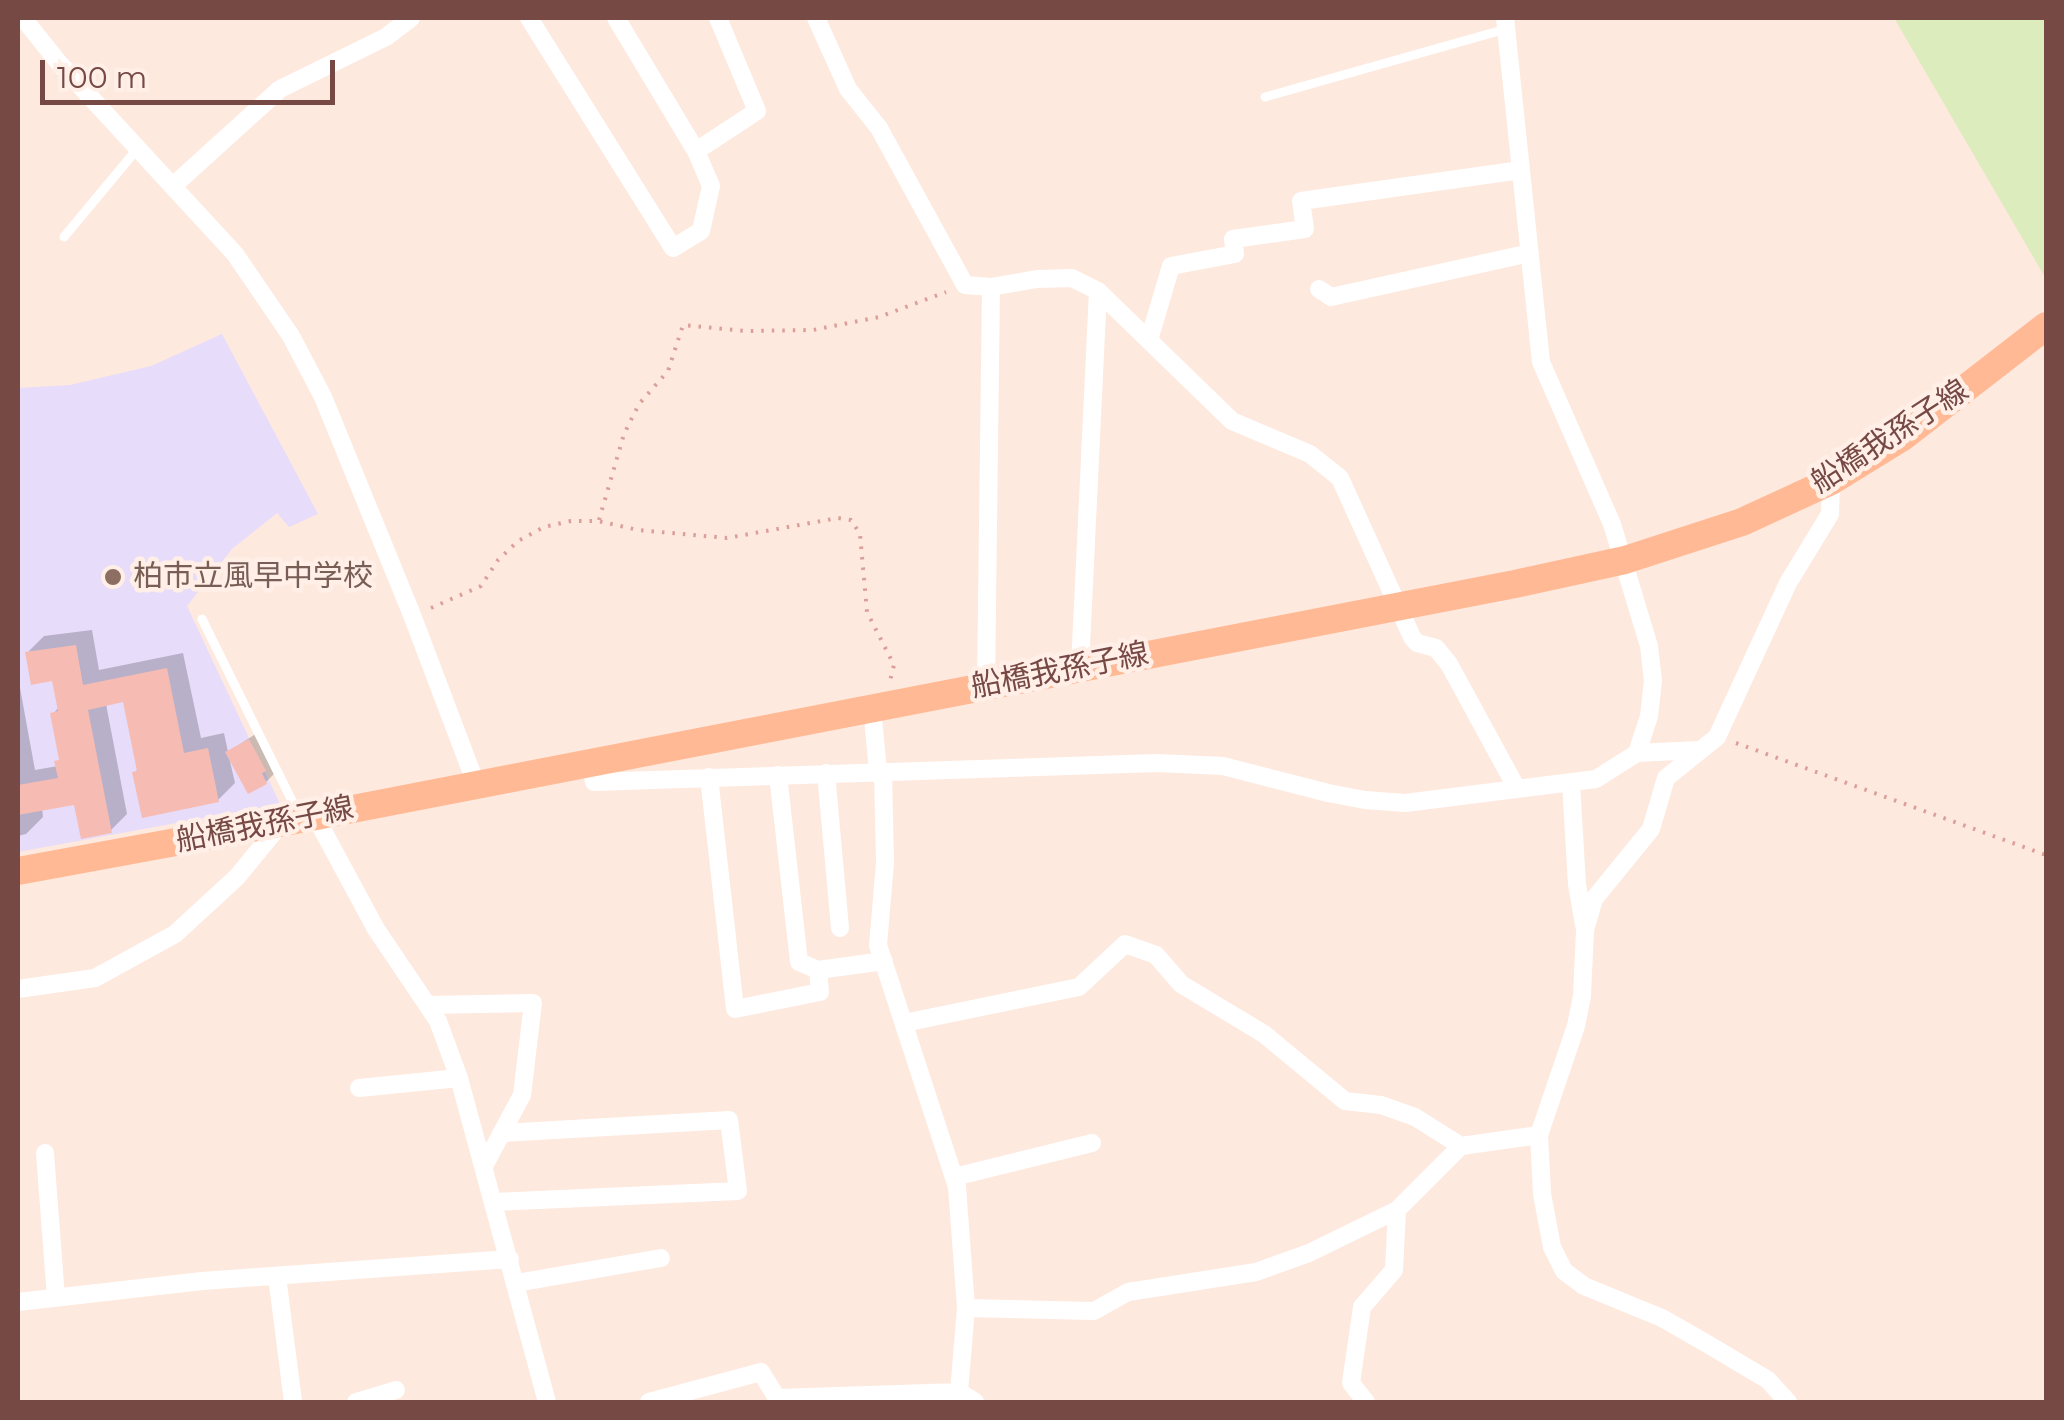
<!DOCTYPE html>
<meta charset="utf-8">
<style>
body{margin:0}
#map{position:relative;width:2064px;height:1420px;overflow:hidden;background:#fee9df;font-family:Montserrat,sans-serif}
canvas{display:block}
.frame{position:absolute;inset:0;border:20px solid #764945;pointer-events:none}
.scale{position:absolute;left:40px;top:60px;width:295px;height:45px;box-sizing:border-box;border:5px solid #764945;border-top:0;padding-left:12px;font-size:30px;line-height:35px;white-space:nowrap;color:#764945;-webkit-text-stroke:8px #ffefe7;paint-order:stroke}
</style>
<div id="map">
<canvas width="2064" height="1420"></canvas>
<div class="frame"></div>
<div class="scale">100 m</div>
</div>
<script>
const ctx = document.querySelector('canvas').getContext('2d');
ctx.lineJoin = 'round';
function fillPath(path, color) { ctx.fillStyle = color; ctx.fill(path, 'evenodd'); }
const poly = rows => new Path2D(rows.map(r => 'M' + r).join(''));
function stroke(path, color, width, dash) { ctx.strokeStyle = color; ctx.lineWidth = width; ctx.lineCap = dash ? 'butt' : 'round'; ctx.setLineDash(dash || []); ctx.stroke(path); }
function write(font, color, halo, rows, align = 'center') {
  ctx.font = font + ' Montserrat,"Noto Sans JP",sans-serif'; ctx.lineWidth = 9; ctx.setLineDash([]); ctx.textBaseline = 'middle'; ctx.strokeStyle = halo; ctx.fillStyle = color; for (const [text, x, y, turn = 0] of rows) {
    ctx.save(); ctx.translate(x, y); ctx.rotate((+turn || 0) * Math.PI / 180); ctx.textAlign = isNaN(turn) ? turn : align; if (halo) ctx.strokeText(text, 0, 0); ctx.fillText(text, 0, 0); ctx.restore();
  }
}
fillPath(poly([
 [222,334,318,514,289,527,277,513,232,549,187,606,280,804,18,852,18,388,70,385,151,366]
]), '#e7dcfa');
fillPath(poly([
 [1894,18,2046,18,2046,279]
]), '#ddecbd');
fillPath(poly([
 [92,630,99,670,183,653,201,738,224,733,228,752,257,733,272,761,269,764,274,774,266,782,229,757,235,783,218,800,134,773,139,768,125,700,106,704,127,814,110,831,76,802,42,808,43,817,26,834,18,836,18,677,35,770,58,766,61,758,53,714,59,707,54,678,27,653,44,636]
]), '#0003');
fillPath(poly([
 [76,645,83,685,167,668,184,753,208,748,219,802,142,818,132,772,137,771,123,702,88,710,112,833,81,839,74,805,18,815,18,785,58,778,54,761,59,760,50,713,58,711,52,681,31,685,25,652],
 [249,739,266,771,262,773,267,784,248,794,225,752]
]), '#f6bcb4');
stroke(poly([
 [599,520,624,434,639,404,668,371,683,325,746,331,813,330,879,317,946,292],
 [431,608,481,586,498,560,518,541,544,527,571,521,598,521,638,530,727,538,838,518,851,520,860,534,867,612,894,665,890,681],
 [1736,743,2046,855]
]), '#da9f98', 4, [2.5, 8]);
stroke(poly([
 [1265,97,1506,29],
 [64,237,138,148],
 [202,619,300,817]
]), '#fff', 9);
stroke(poly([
 [23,18,59,63,235,254,291,336,323,397,412,615,476,784],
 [529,18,673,248,701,231,711,186,696,151,757,111,718,18],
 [616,18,696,151],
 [816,18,848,89,879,128,965,285,991,287,1037,279,1072,278,1098,291,1232,421,1310,454,1340,478,1412,637,1417,643,1436,648,1449,664,1516,787],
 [1505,18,1541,362,1612,524,1649,646,1653,681,1649,716,1637,753],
 [173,186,280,89,386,37,411,18],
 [1319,289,1331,297,1530,253],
 [1149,340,1171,266,1235,254,1233,239,1305,229,1301,201,1521,170],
 [1080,667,1098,291],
 [986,685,991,287],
 [872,708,878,771],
 [590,762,594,782,1157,763,1223,766,1328,793,1365,800,1405,803,1596,779,1637,753,1698,750],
 [883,771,885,863,878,945,957,1187,966,1308,959,1392],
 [826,773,840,928],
 [778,775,799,962,818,970],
 [709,777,735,1009,820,992,818,970,884,961],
 [1571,783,1577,884,1584,925],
 [315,816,376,929,438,1021,459,1078,547,1402],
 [18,989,95,978,175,934,237,877,282,822],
 [428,1005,533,1003,522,1095,484,1166],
 [904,1023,1079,987,1125,944,1156,955,1181,984,1264,1034,1345,1101,1381,1105,1415,1117,1461,1146],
 [359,1088,459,1078],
 [45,1153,56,1298],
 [954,1177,1092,1143],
 [494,1202,738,1191,729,1120,502,1133],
 [277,1276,293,1402],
 [516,1283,661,1258],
 [18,1302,202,1281,510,1259],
 [966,1308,1094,1311,1128,1292,1256,1272,1309,1253,1397,1210,1461,1146,1539,1135],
 [356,1402,396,1390],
 [649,1402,761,1372,777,1398],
 [776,1402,777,1398,959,1392,975,1402],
 [1366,1402,1351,1383,1362,1307,1394,1270,1397,1210],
 [1788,1402,1768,1380,1704,1342,1662,1318,1584,1286,1564,1271,1552,1247,1542,1194,1539,1135,1576,1026,1582,996,1585,930,1594,899,1651,829,1666,778,1717,737,1788,583,1830,514,1831,481]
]), '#fff', 18);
stroke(poly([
 [18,871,301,819,1515,584,1625,560,1742,522,1831,481,1904,436,2046,326]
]), '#ffba95', 28);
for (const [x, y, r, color] of [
 [113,577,10,"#8d6e63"]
]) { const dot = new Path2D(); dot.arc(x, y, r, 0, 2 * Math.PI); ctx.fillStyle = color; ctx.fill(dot); stroke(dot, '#ffefe7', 4); }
write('30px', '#764945', '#ffefe7', [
 ["船橋我孫子線",1890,437,-33],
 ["船橋我孫子線",1060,671,-11],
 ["船橋我孫子線",265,825,-11]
]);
write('30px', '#785e54', '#ffefe7', [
 ["柏市立風早中学校",133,577]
], 'left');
</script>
